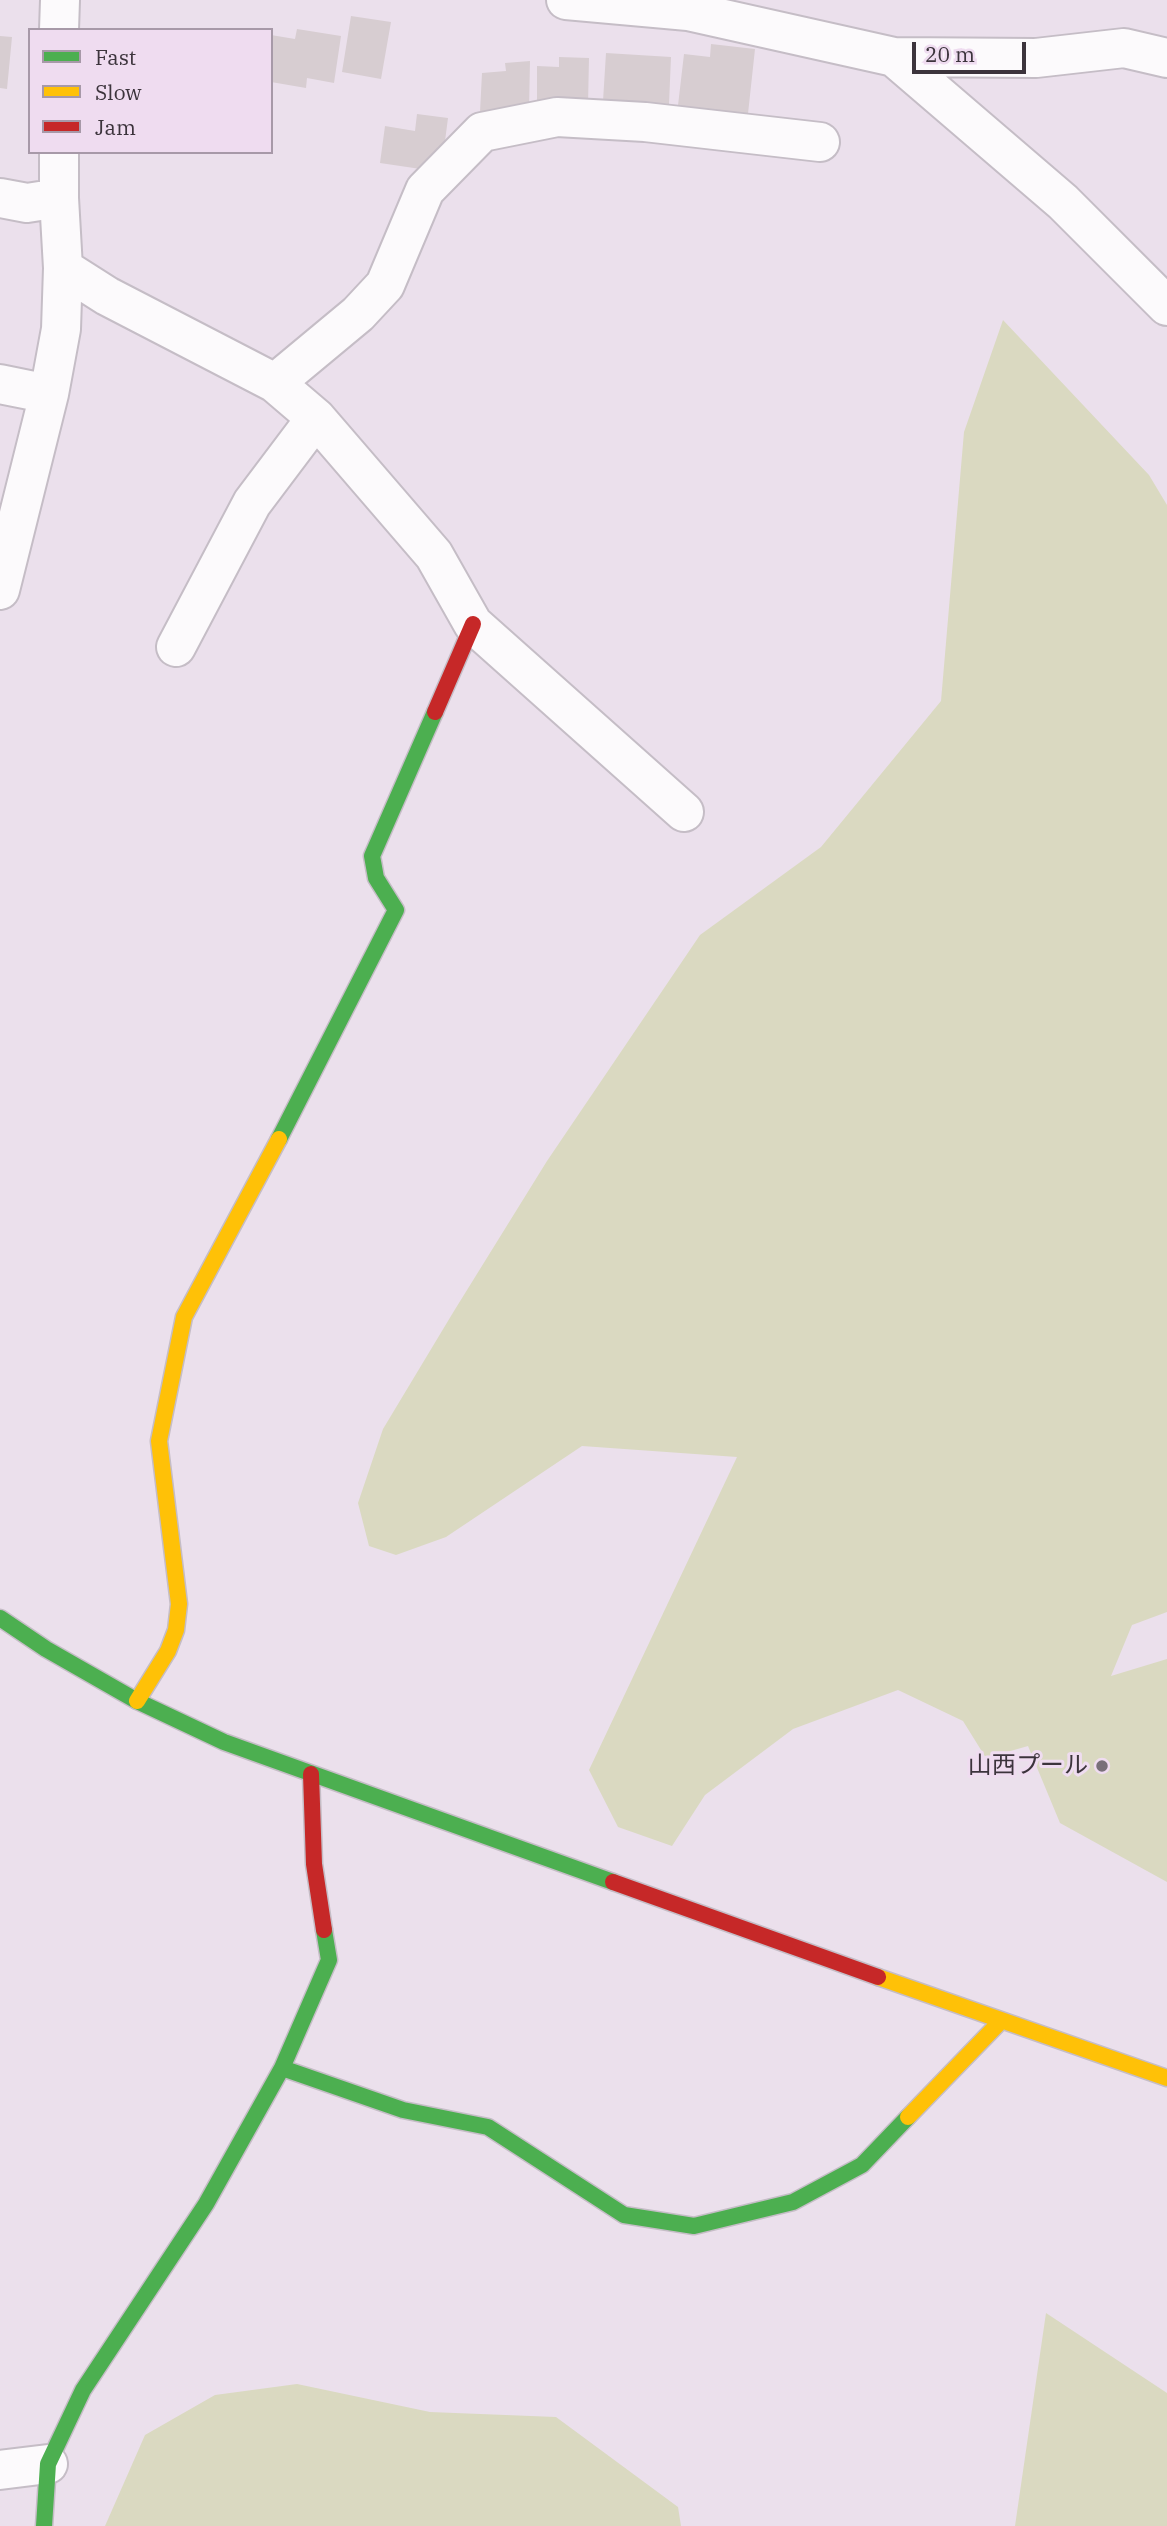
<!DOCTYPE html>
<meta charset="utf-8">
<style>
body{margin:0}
#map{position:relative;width:1167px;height:2526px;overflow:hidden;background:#ebe0ec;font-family:"IBM Plex Serif",serif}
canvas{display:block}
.legend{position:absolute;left:28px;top:28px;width:245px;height:126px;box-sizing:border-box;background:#efdcf0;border:2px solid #a799a8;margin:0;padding:9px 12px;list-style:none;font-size:21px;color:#3c343c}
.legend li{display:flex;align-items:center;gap:14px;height:35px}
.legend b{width:35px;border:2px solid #a799a8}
.scale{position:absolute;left:912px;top:42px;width:114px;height:32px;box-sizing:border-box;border:4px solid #3c343c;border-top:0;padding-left:9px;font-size:21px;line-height:24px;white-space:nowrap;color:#3c343c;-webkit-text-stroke:5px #efdcf0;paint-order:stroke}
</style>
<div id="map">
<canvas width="1167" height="2526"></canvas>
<ul class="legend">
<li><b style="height:9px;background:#4caf50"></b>Fast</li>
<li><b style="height:9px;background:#ffc107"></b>Slow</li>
<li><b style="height:9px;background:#c62828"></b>Jam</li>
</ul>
<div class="scale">20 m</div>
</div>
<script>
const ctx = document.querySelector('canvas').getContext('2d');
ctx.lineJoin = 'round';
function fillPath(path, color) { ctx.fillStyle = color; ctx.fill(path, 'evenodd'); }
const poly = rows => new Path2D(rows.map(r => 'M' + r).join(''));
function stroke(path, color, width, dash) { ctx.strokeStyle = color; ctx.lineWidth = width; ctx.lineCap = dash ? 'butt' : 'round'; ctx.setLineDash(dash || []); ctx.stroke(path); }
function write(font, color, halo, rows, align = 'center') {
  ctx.font = font + ' "IBM Plex Serif","Noto Sans JP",serif'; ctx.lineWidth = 6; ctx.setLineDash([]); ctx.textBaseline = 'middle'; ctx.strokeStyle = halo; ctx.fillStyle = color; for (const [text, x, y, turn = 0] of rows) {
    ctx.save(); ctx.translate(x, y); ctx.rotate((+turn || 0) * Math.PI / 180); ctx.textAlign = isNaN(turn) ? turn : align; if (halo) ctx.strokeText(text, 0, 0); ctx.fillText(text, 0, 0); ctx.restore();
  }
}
fillPath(poly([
 [1003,320,1149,475,1167,505,1167,1612,1132,1625,1111,1676,1167,1659,1167,1882,1060,1823,1028,1746,986,1758,963,1721,898,1690,793,1729,705,1795,672,1846,618,1827,589,1770,737,1457,582,1446,446,1537,396,1555,369,1546,358,1503,383,1429,454,1311,547,1161,700,935,821,847,941,701,964,432],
 [1046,2313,1167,2393,1167,2526,1015,2526],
 [297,2384,430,2412,556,2417,678,2507,681,2526,105,2526,145,2435,215,2395]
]), '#dad9c1');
fillPath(poly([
 [351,16,391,22,381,79,342,72],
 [297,29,341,36,334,83,307,78,306,88,271,82,271,35,295,39],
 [0,36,12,37,7,89,0,88],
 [711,44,755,49,747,123,677,114,684,54,710,57],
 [606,53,671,57,669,104,603,101],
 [559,57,589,58,588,105,537,105,537,66,559,67],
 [530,61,529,110,480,112,482,73,506,71,505,63],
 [417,114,448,118,441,172,380,163,385,126,415,131]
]), '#d7cdd1');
const street = poly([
 [566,0,688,11,894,57,1036,58,1124,48,1167,58],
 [59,30,60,0],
 [894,57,1063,202,1167,306],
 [0,198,27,203,59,198],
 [63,268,107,296,275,383,316,418,434,555,473,624,684,812],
 [275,383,358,314,385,285,425,190,482,132,557,117,645,122,820,142],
 [0,384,49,394],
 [0,590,49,394,61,329,63,268,59,198,59,152],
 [176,647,252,503,316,418],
 [0,2470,48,2464]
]);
const fast = poly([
 [279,1139,396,910,376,878,372,856,435,712],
 [0,1618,46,1649,137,1701,224,1742,613,1882],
 [282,2068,403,2110,488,2127,624,2215,694,2226,793,2202,862,2165,908,2117],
 [44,2526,48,2464,83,2390,206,2204,282,2068,329,1960,324,1930]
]);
const slow = poly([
 [137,1701,168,1651,176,1630,179,1604,159,1441,184,1317,279,1139],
 [878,1977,1167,2078],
 [908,2117,1001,2021]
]);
const jam = poly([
 [435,712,473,624],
 [311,1774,314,1864,324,1930],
 [613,1882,878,1977]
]);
stroke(street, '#c5bdc6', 42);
stroke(fast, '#c5bdc6', 19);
stroke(slow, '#c5bdc6', 19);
stroke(jam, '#c5bdc6', 19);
stroke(street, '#fcfafc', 38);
stroke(fast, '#4caf50', 16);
stroke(slow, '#ffc107', 16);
stroke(jam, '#c62828', 16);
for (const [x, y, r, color] of [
 [1102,1766,7,"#79707a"]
]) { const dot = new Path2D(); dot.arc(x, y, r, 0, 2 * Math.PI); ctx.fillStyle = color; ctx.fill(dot); stroke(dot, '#efdcf0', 2.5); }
write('24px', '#3c343c', '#efdcf0', [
 ["山西プール",1088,1766]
], 'right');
</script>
